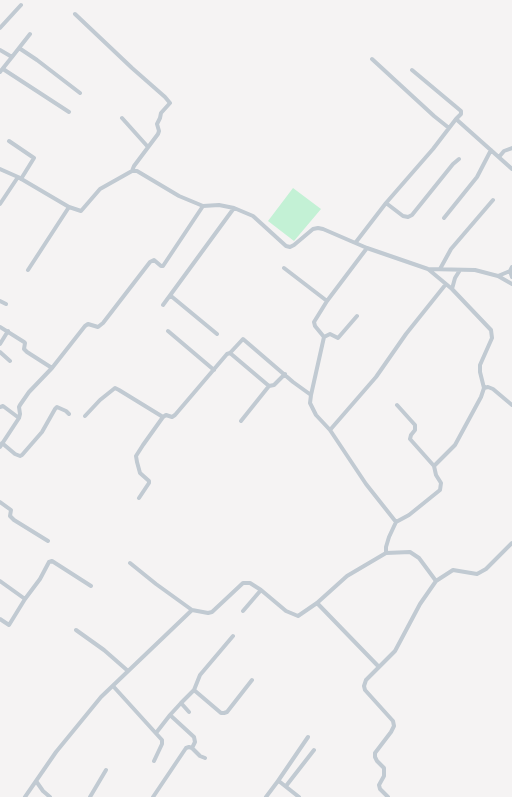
<!DOCTYPE html>
<style>
body{margin:0}
canvas{display:block;background:#f5f3f3}
</style>
<canvas width="512" height="797"></canvas>
<script>
const ctx = document.querySelector('canvas').getContext('2d');
ctx.lineJoin = 'round';
function fillPath(path, color) { ctx.fillStyle = color; ctx.fill(path, 'evenodd'); }
const poly = rows => new Path2D(rows.map(r => 'M' + r).join(''));
function stroke(path, color, width, dash) { ctx.strokeStyle = color; ctx.lineWidth = width; ctx.lineCap = dash ? 'butt' : 'round'; ctx.setLineDash(dash || []); ctx.stroke(path); }
fillPath(poly([
 [293,188,321,209,294,241,268,221]
]), '#c3f1d5');
stroke(poly([
 [75,14,132,68,165,97,170,103,161,113,160,118,157,124,159,131,158,134,134,166,132,171],
 [0,28,21,5],
 [19,48,37,60,80,93],
 [0,50,12,57,30,34],
 [372,59,434,116,449,128],
 [3,69,69,112],
 [412,70,461,111,461,114,456,119],
 [0,72,12,57],
 [122,118,148,147],
 [9,141,34,158,21,179],
 [499,157,504,151,512,148],
 [0,169,18,177,69,207,81,211,100,189,132,171,137,171,179,196,203,206,219,205,234,208,253,216,286,246,290,247,294,245,313,229,318,228,323,229,367,248,327,301,314,322,315,326,324,337,311,395,310,403,316,415,330,430,366,484,396,522],
 [386,203,403,216,408,217,412,215,453,164,459,159],
 [0,204,18,177],
 [444,218,477,177,491,150],
 [356,242,386,203,433,149,456,119,512,169],
 [367,248,428,269,475,270,498,276,512,284],
 [512,267,510,271,512,277],
 [284,268,327,301],
 [440,269,451,249,493,200],
 [28,270,69,207],
 [498,276,510,271],
 [452,289,455,278,460,270],
 [171,296,217,334],
 [0,301,6,304],
 [163,305,234,208],
 [0,327,24,342,25,343,24,349,27,352,52,368],
 [168,331,214,370],
 [324,337,330,334,338,338,357,316],
 [0,344,8,331],
 [0,352,10,361],
 [230,353,269,386,274,385,285,374],
 [484,388,488,387,493,389,512,405],
 [397,405,415,425,415,430,411,435,410,439,434,466],
 [0,407,3,406,19,418],
 [85,416,100,400,115,388,119,390,163,417],
 [241,421,269,386],
 [330,430,376,377,406,334,446,284],
 [2,443,15,454,20,456,22,455,42,432,55,409,57,407,66,411,69,414],
 [0,447,19,418,20,414,19,407,20,405,29,392,52,368,85,326,88,324,98,327,103,323,150,262,154,260,161,266,163,266,203,206],
 [139,498,149,483,149,481,140,473,137,462,136,456,143,445,163,417,166,415,172,417,175,415,227,354,230,353,243,339,293,382,311,395],
 [0,502,11,510,10,516,14,520,48,541],
 [130,563,156,584,192,610],
 [0,581,25,599],
 [436,581,453,570,477,574,486,569,512,543],
 [317,603,379,667,366,680,364,686,365,690,393,721,394,726,391,732,375,753,375,757,377,761,384,768,384,776,379,785,380,789,388,797],
 [243,611,261,590],
 [0,619,9,625,25,599,40,579,49,562,52,561,91,586],
 [76,630,104,650,128,671],
 [379,667,395,651,420,604,436,581,419,558,410,552,386,553],
 [113,686,162,740,162,744,154,761],
 [194,690,221,713,224,713,227,712,252,680],
 [181,703,194,690,200,675,233,636],
 [170,715,181,703,189,712],
 [156,733,170,715,194,737,195,742,192,748,200,756,205,758],
 [36,781,43,791,50,797],
 [278,781,308,737],
 [286,786,314,750],
 [25,797,56,752,101,697,192,610,208,613,212,612,243,583,250,583,261,590,286,611,298,616,317,603,347,576,386,553,386,547,389,537,396,522,409,515,440,490,441,483,436,475,434,466,455,445,481,397,484,388,480,372,480,365,492,338,491,330,452,289,428,269],
 [90,797,106,770],
 [153,797,186,748,189,747,192,748],
 [266,797,278,781,280,782,299,797]
]), '#c1cad2', 4);
</script>
